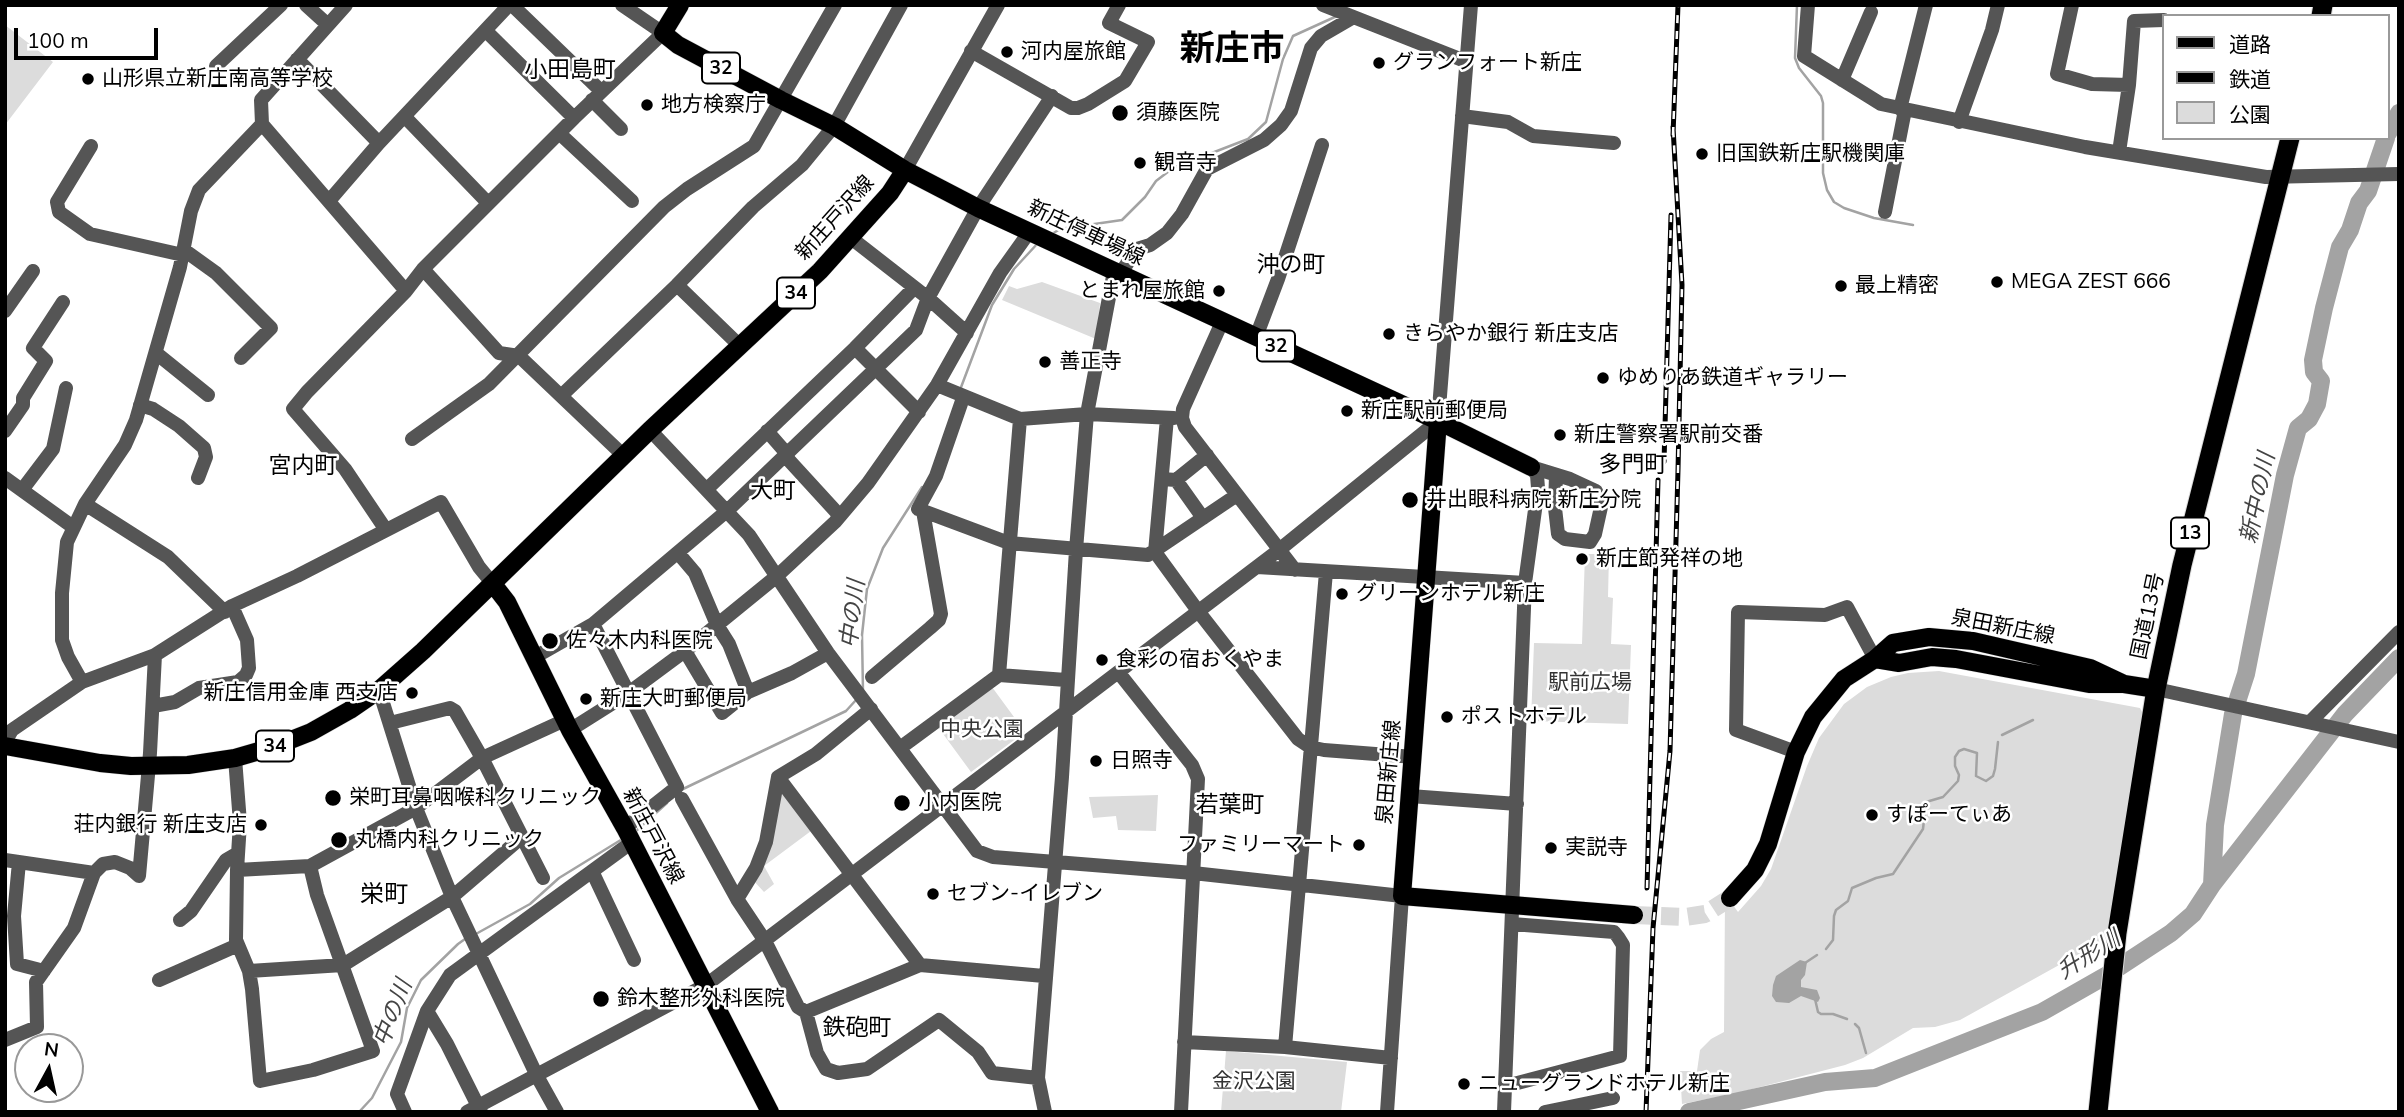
<!DOCTYPE html>
<meta charset="utf-8">
<style>
body{margin:0}
#map{position:relative;width:2404px;height:1117px;overflow:hidden;background:#fff;font-family:Mulish,"Noto Sans JP",sans-serif}
canvas{display:block}
.frame{position:absolute;inset:0;border:7px solid #000;pointer-events:none}
.legend{position:absolute;left:2162px;top:14px;width:228px;height:126px;box-sizing:border-box;background:#fff;border:2px solid #999;margin:0;padding:9px 12px;list-style:none;font-size:21px;color:#000}
.legend li{display:flex;align-items:center;gap:14px;height:35px}
.legend b{width:35px;border:2px solid #999}
.north{position:absolute;left:14px;top:1033px;width:70px;height:70px;box-sizing:border-box;background:#fff;border:2px solid #999;border-radius:50%;rotate:8deg;font-size:19px;font-weight:700;line-height:28px;text-align:center;color:#000}
.north::after{content:'';display:block;margin:auto;width:24px;height:32px;background:#000;clip-path:polygon(50% 0,100% 100%,50% 72%,0 100%)}
.scale{position:absolute;left:14px;top:28px;width:144px;height:32px;box-sizing:border-box;border:4px solid #000;border-top:0;padding-left:9px;font-size:21px;line-height:24px;white-space:nowrap;color:#000;-webkit-text-stroke:5px #fff;paint-order:stroke}
</style>
<div id="map">
<canvas width="2404" height="1117"></canvas>
<div class="frame"></div>
<ul class="legend">
<li><b style="height:9px;background:#000"></b>道路</li>
<li><b style="height:9px;background:#000"></b>鉄道</li>
<li><b style="height:19px;background:#dcdcdc"></b>公園</li>
</ul>
<div class="north">N</div>
<div class="scale">100 m</div>
</div>
<script>
const ctx = document.querySelector('canvas').getContext('2d');
ctx.lineJoin = 'round';
function fillPath(path, color) { ctx.fillStyle = color; ctx.fill(path, 'evenodd'); }
const poly = rows => new Path2D(rows.map(r => 'M' + r).join(''));
function stroke(path, color, width, dash) { ctx.strokeStyle = color; ctx.lineWidth = width; ctx.lineCap = dash ? 'butt' : 'round'; ctx.setLineDash(dash || []); ctx.stroke(path); }
function write(font, color, halo, rows, align = 'center') {
  ctx.font = font + ' Mulish,"Noto Sans JP",sans-serif'; ctx.lineWidth = 5; ctx.setLineDash([]); ctx.textBaseline = 'middle'; ctx.strokeStyle = halo; ctx.fillStyle = color; for (const [text, x, y, turn = 0] of rows) {
    ctx.save(); ctx.translate(x, y); ctx.rotate((+turn || 0) * Math.PI / 180); ctx.textAlign = isNaN(turn) ? turn : align; if (halo) ctx.strokeText(text, 0, 0); ctx.fillText(text, 0, 0); ctx.restore();
  }
}
fillPath(poly([
 [5,25,53,62,5,125],
 [1042,282,1100,303,1096,339,1002,300,1009,286,1017,289],
 [1585,554,1609,554,1608,597,1613,598,1611,644,1631,645,1628,724,1531,721,1534,643,1582,644],
 [1939,671,2140,708,2143,714,2106,939,1960,1020,1935,1027,1913,1028,1863,1058,1845,1065,1737,1093,1682,1104,1680,1071,1697,1071,1700,1050,1711,1039,1724,1032,1725,899,1728,898,1738,912,1761,886,1771,869,1807,766,1819,738,1844,704,1867,687,1891,677,1908,673],
 [992,687,1025,732,971,772,938,727],
 [782,787,811,831,764,866,774,884,764,892,752,879],
 [1158,795,1156,831,1118,830,1116,816,1093,818,1089,797],
 [1226,1051,1347,1062,1341,1112,1221,1112]
]), '#dcdcdc');
fillPath(poly([
 [1800,960,1807,962,1805,975,1801,980,1801,987,1817,990,1820,998,1818,1002,1801,996,1789,1003,1776,1002,1772,996,1773,985,1776,976]
]), '#a3a3a3');
stroke(poly([
 [1797,5,1795,58,1799,68,1821,96,1823,103,1823,173,1827,190,1834,202,1844,208,1874,218,1913,225],
 [1052,234,1060,229,1122,220,1145,197,1156,181,1173,168,1248,139,1266,122,1283,59,1293,36,1337,16],
 [960,390,992,305,1014,269,1038,243],
 [863,692,862,635,867,589,883,548,922,487],
 [2002,735,2033,720],
 [683,789,846,711,856,700],
 [636,831,667,803],
 [474,935,530,904,559,878,624,838],
 [1826,949,1833,940,1834,916,1836,910,1848,901,1852,888,1876,878,1893,874,1923,829,1926,802,1943,797,1958,781,1959,775,1955,766,1955,757,1959,751,1964,749,1977,753,1976,776,1986,781,1993,776,1995,769,1998,742],
 [1805,963,1817,955],
 [1815,999,1818,1012,1821,1014,1833,1014,1847,1019],
 [1855,1024,1859,1028,1866,1053],
 [359,1112,372,1098,401,1042,407,1008,421,980,458,944,465,939]
]), '#a3a3a3', 2.5);
stroke(poly([
 [2388,133,2399,113],
 [2212,885,2215,825,2233,714,2246,674,2285,475,2298,428,2309,419,2317,404,2321,381,2314,372,2313,360,2324,308,2340,247,2350,230,2359,203,2368,191,2386,138],
 [1689,1112,1825,1082,1875,1078,2042,1012,2107,975,2171,933,2193,914,2212,885,2345,714,2399,658]
]), '#a3a3a3', 18);
stroke(poly([
 [1634,915,1685,917,1705,914,1730,898]
]), '#d9d9d9', 18, [18, 9]);
const major = poly([
 [680,5,663,33,678,45,781,100,834,126,905,170,978,208,1438,421,1531,467],
 [1438,421,1402,896,1634,915],
 [493,584,507,602,570,730,625,828,770,1112],
 [1875,659,1899,663,1932,657,1956,659,2089,684,2124,684,2156,689],
 [5,746,100,763,131,766,188,765,235,758,273,747,311,732,350,710,379,690,423,651,650,430,820,271,890,193,905,170],
 [1730,898,1755,870,1768,844,1796,752,1813,717,1844,679,1875,659,1893,643,1929,637,1973,641,2090,668,2124,684]
]);
const highway = poly([
 [2321,16,2323,5],
 [2098,1112,2117,933,2156,689,2182,565,2290,138]
]);
stroke(major, '#dbdbdb', 19);
stroke(highway, '#dbdbdb', 21);
stroke(poly([
 [306,5,328,25],
 [346,5,261,100,262,124,406,291],
 [512,5,601,91],
 [1323,5,1465,61],
 [1808,5,1804,56,1881,104,2085,147,2242,173,2266,177,2399,174],
 [2072,5,2057,74,2092,84,2129,85],
 [486,31,574,118],
 [971,51,1071,108,1078,108,1088,104,1125,81,1148,42,1109,23,1119,5],
 [297,59,379,143],
 [216,66,281,5],
 [1842,80,1871,12],
 [592,100,621,129],
 [1900,109,1926,5],
 [1462,116,1508,122,1533,136,1614,143],
 [405,117,488,203],
 [1959,122,1992,30,1998,5],
 [559,133,632,201],
 [91,146,57,202,59,212,90,234,183,255],
 [2119,152,2129,85,2134,21,2164,20],
 [905,170,998,5],
 [329,201,379,143,509,5],
 [1885,212,1905,110],
 [851,238,928,298,967,333],
 [184,250,216,273,271,328,241,358],
 [423,269,499,353,519,356,624,456],
 [1120,274,1137,249,1150,245,1167,233,1182,214,1207,169,1264,140,1281,125,1291,111,1311,48,1321,36,1352,18],
 [677,285,739,345],
 [5,311,33,271],
 [1222,322,1183,409,1182,418,1185,427,1295,570],
 [1256,337,1278,279,1322,145],
 [855,348,919,412],
 [156,353,208,395],
 [937,385,1020,419,1087,414,1174,418],
 [561,396,677,285,753,207,802,165,834,126,901,5],
 [963,398,936,476,918,509,1009,543,1148,555,1237,495],
 [140,405,153,409,179,426,204,448,206,457,198,478],
 [1167,418,1155,552,1198,611,1298,739,1310,747,1324,750,1414,757],
 [650,430,749,535,828,653,977,851,993,857,1193,873,1402,896,1387,1112],
 [5,431,23,405,23,398,46,361,33,348,63,302],
 [767,431,788,455],
 [412,439,489,384,664,207,687,189,754,146,835,5],
 [786,457,840,516],
 [1531,467,1570,479,1596,491,1601,507,1595,534,1590,542,1565,539,1558,534,1555,508,1556,475],
 [5,478,73,527],
 [1162,479,1176,480,1203,518],
 [1176,480,1207,455],
 [707,489,855,348,914,288],
 [22,490,53,449,66,388],
 [85,504,168,557,225,612],
 [386,530,345,469,293,409,307,392,406,291,423,269,574,118,663,33,622,5],
 [678,553,695,573,717,625,729,644,748,692],
 [1257,567,1525,583],
 [593,624,677,787,625,828],
 [685,651,722,713,748,692,792,673,828,653],
 [535,657,593,624,728,510,916,330,928,298,978,208,1052,96],
 [1119,673,1192,765,1198,779,1181,1112],
 [999,675,1020,419],
 [872,677,930,628,939,620,941,614,923,511],
 [82,682,68,657,62,640,62,593,67,542,85,504,125,445,136,420,180,267,191,211,199,190,262,124],
 [2156,689,2399,742],
 [379,690,416,808,452,897,537,1076,557,1112],
 [153,706,175,702,199,688,238,682,246,675,249,668,247,640,232,606],
 [2310,722,2399,632],
 [390,723,450,708,455,711,482,758,543,878],
 [570,730,627,694,685,651,777,576,835,522,868,483,937,385,1000,273,1030,231],
 [5,742,12,730,82,682,155,655,232,606,297,576,441,502,479,567,493,584],
 [900,748,999,675,1066,680],
 [1796,752,1736,730,1738,612,1825,615,1847,607,1875,659],
 [235,758,240,823,237,870,236,940,249,971,252,989,260,1081,313,1070,373,1051,317,895,310,866,416,808,482,758,565,720],
 [778,777,920,965],
 [778,777,816,754,871,709],
 [1410,796,1517,804],
 [682,799,737,899,765,941,798,1007,806,1012,817,1053,826,1069,838,1073,867,1069,939,1020,978,1052,992,1073,1038,1078],
 [5,860,94,873,103,864,115,862,130,868,139,876],
 [19,862,14,916,17,964,44,971],
 [237,870,310,866],
 [592,871,634,960],
 [139,876,150,753,155,655],
 [737,899,756,868,766,842,778,777],
 [180,920,191,911,226,860,238,853],
 [249,971,343,965,452,897,522,837],
 [159,980,238,945],
 [427,1011,447,1044,481,1112],
 [806,1012,920,965,1044,976],
 [5,1040,37,1027,36,982,74,928,94,873],
 [1184,1042,1285,1047,1391,1058],
 [1285,1047,1326,572],
 [1506,1086,1620,1056,1623,945,1618,937,1614,932,1512,924],
 [405,1112,397,1094,427,1011,450,975,632,842],
 [467,1112,706,985,1279,550,1438,421,1471,5],
 [1045,1112,1038,1078,1062,777,1076,550,1087,414,1114,271],
 [1504,1112,1525,583,1538,488,1537,475,1531,467],
 [1545,1112,1613,1098]
]), '#555', 14);
stroke(major, '#000', 18);
stroke(highway, '#000', 19);
const rail = poly([
 [1673,135,1678,5],
 [1664,462,1671,215],
 [1647,888,1658,480],
 [1646,1112,1653,928,1670,751,1678,470,1682,285,1673,127]
]);
stroke(rail, '#000', 5);
stroke(rail, '#fff', 2.5, [8]);
for (const [x, y, r, color] of [
 [1007,52,7,"#000"],
 [1379,63,7,"#000"],
 [88,79,7,"#000"],
 [647,105,7,"#000"],
 [1120,113,9,"#000"],
 [1702,154,7,"#000"],
 [1140,163,7,"#000"],
 [1997,282,7,"#000"],
 [1841,286,7,"#000"],
 [1219,291,7,"#000"],
 [1389,334,7,"#000"],
 [1045,362,7,"#000"],
 [1603,378,7,"#000"],
 [1347,411,7,"#000"],
 [1560,435,7,"#000"],
 [1410,500,9,"#000"],
 [1582,559,7,"#000"],
 [1342,594,7,"#000"],
 [550,641,9,"#000"],
 [1102,660,7,"#000"],
 [412,693,7,"#000"],
 [586,699,7,"#000"],
 [1447,717,7,"#000"],
 [1096,761,7,"#000"],
 [333,798,9,"#000"],
 [902,803,9,"#000"],
 [1872,815,7,"#000"],
 [261,825,7,"#000"],
 [339,840,9,"#000"],
 [1359,845,7,"#000"],
 [1551,848,7,"#000"],
 [933,894,7,"#000"],
 [601,999,9,"#000"],
 [1464,1084,7,"#000"]
]) { const dot = new Path2D(); dot.arc(x, y, r, 0, 2 * Math.PI); ctx.fillStyle = color; ctx.fill(dot); stroke(dot, '#fff', 2.5); }
for (const [x, y, w] of [
 [721,68,38],
 [796,293,38],
 [1276,346,38],
 [2190,533,38],
 [275,746,38]
]) { const box = new Path2D(); box.roundRect(x - w / 2, y - 15.5, w, 31, 5); ctx.fillStyle = '#fff'; ctx.fill(box); stroke(box, '#000', 2); }
write('bold 19px', '#000', null, [
 ["32",721,68],
 ["34",796,293],
 ["32",1276,346],
 ["13",2190,533],
 ["34",275,746]
]);
write('21px', '#000', '#fff', [
 ["河内屋旅館",1021,52],
 ["グランフォート新庄",1393,63],
 ["山形県立新庄南高等学校",102,79],
 ["地方検察庁",661,105],
 ["須藤医院",1136,113],
 ["旧国鉄新庄駅機関庫",1716,154],
 ["観音寺",1154,163],
 ["MEGA ZEST 666",2011,282],
 ["最上精密",1855,286],
 ["とまれ屋旅館",1205,291,"right"],
 ["きらやか銀行 新庄支店",1403,334],
 ["善正寺",1059,362],
 ["ゆめりあ鉄道ギャラリー",1617,378],
 ["新庄駅前郵便局",1361,411],
 ["新庄警察署駅前交番",1574,435],
 ["井出眼科病院 新庄分院",1426,500],
 ["新庄節発祥の地",1596,559],
 ["グリーンホテル新庄",1356,594],
 ["佐々木内科医院",566,641],
 ["食彩の宿おくやま",1116,660],
 ["新庄信用金庫 西支店",398,693,"right"],
 ["新庄大町郵便局",600,699],
 ["ポストホテル",1461,717],
 ["日照寺",1110,761],
 ["栄町耳鼻咽喉科クリニック",349,798],
 ["小内医院",918,803],
 ["すぽーてぃあ",1886,815],
 ["荘内銀行 新庄支店",247,825,"right"],
 ["丸橋内科クリニック",355,840],
 ["ファミリーマート",1345,845,"right"],
 ["実説寺",1565,848],
 ["セブン-イレブン",947,894],
 ["鈴木整形外科医院",617,999],
 ["ニューグランドホテル新庄",1478,1084]
], 'left');
write('21px', '#000', '#fff', [
 ["新庄戸沢線",835,218,-48],
 ["新庄停車場線",1086,233,25],
 ["国道13号",2148,616,-78],
 ["泉田新庄線",2003,627,11],
 ["泉田新庄線",1389,772,-85],
 ["新庄戸沢線",653,836,62]
]);
write('21px', '#333', '#fff', [
 ["駅前広場",1590,683],
 ["中央公園",982,730],
 ["金沢公園",1254,1082]
]);
write('23px', '#000', '#fff', [
 ["小田島町",570,70],
 ["沖の町",1291,265],
 ["多門町",1633,465],
 ["宮内町",303,466],
 ["大町",773,491],
 ["若葉町",1230,805],
 ["鉄砲町",857,1028]
]);
write('italic 23px', '#444', '#fff', [
 ["新中の川",2258,498,-78],
 ["中の川",853,614,-83],
 ["升形川",2089,955,-32],
 ["中の川",393,1013,-69]
]);
write('24px', '#000', '#fff', [
 ["栄町",384,895]
]);
write('bold 35px', '#000', '#fff', [
 ["新庄市",1232,49]
]);
</script>
